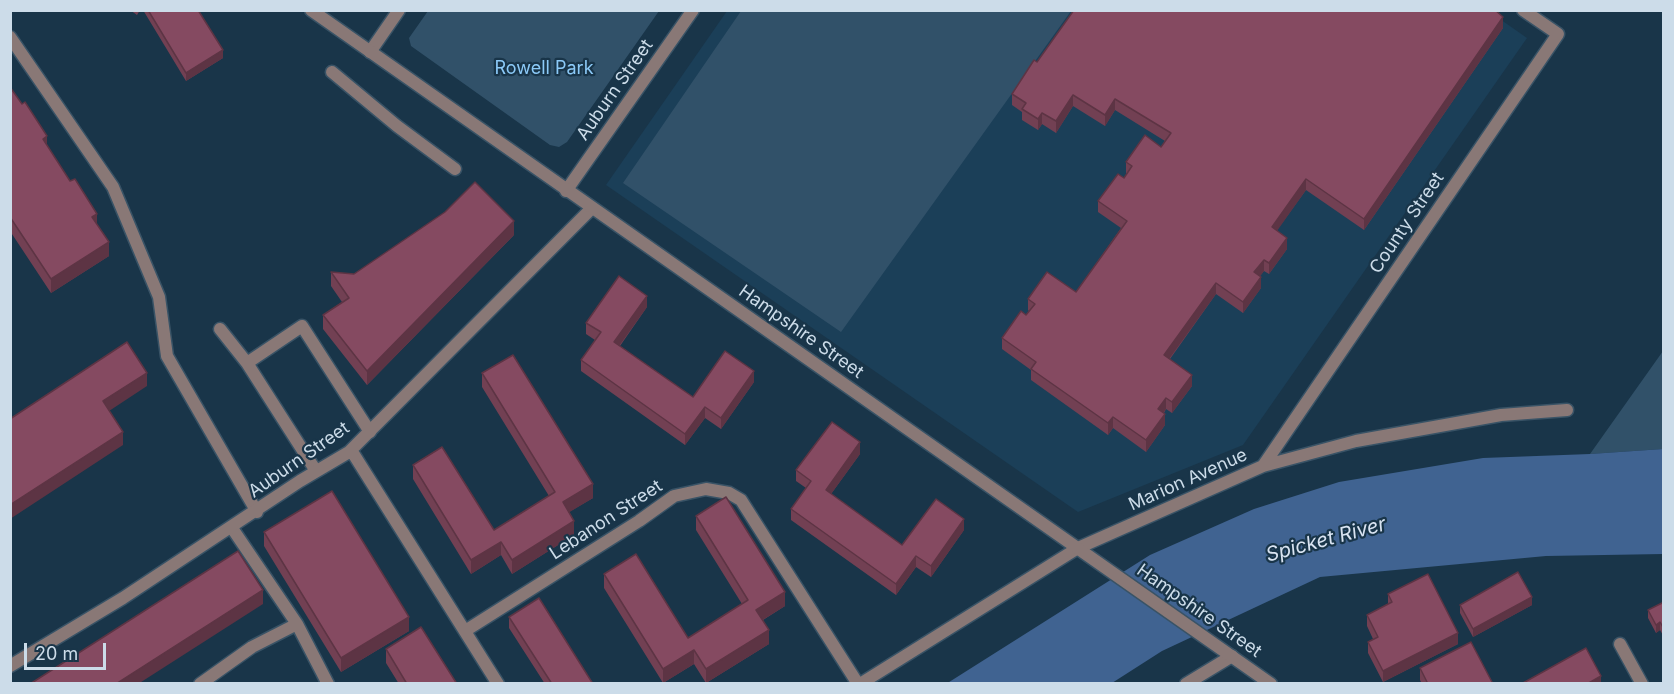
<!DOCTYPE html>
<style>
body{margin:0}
#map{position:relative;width:1674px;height:694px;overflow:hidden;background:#193549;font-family:Inter,sans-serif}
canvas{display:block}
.frame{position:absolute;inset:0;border:12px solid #ccdce9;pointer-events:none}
.scale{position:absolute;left:24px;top:643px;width:82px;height:27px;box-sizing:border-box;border:3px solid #ccdce9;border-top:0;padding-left:8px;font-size:18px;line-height:21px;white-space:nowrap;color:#ccdce9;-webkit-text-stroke:4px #193549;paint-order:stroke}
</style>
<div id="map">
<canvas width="1674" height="694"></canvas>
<div class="frame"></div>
<div class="scale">20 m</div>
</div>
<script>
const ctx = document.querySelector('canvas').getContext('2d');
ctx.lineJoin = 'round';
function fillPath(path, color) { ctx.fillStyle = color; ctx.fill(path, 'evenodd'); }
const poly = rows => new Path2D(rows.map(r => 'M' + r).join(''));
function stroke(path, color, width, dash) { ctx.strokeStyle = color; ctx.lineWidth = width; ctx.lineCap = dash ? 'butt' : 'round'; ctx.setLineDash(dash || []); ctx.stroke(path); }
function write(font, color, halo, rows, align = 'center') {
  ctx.font = font + ' Inter,sans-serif'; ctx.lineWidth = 4.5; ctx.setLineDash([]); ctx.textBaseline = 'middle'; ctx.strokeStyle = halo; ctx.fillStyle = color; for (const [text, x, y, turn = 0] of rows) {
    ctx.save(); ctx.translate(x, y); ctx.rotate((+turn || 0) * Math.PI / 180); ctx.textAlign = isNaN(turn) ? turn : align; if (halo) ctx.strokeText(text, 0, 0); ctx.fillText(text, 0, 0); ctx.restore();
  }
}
fillPath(poly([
 [1487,10,1527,38,1243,445,1078,512,606,185,727,11]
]), '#1b3f58');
fillPath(poly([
 [428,11,428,10,659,11,567,142,559,147,550,145,411,46,409,38],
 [741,11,1071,11,841,332,623,183],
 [1663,351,1663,449,1590,454]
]), '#315169');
fillPath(poly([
 [1663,449,1663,554,1546,556,1320,577,1162,651,1112,683,946,684,1150,555,1254,509,1339,482,1483,458,1590,454]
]), '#406391');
const service = poly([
 [10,37,113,187,159,297,167,356,257,512],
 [332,72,397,126,455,169],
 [220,329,247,363],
 [316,471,247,363,302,326,370,432],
 [232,528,297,624,328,684],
 [200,684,252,647,297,624]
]);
const minor = poly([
 [370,52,399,10],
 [566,191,693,10],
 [351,450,498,684],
 [1263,466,1558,34,1523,10],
 [465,631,639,521,674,496,706,489,729,493,741,500,858,684],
 [1620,644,1642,684],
 [10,666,123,598,300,481,349,452,592,208],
 [860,684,1078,548,1263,466,1356,441,1501,415,1567,410],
 [1186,684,1232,656]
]);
const tertiary = poly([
 [311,10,1271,684]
]);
stroke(service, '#395366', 15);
stroke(minor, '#395366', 15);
stroke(tertiary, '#395366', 15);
stroke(service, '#897876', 12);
stroke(minor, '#897876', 12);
stroke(tertiary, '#897876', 12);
fillPath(poly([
 [130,10,140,10,137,15],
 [143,10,198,10,223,58,186,81],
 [1503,28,1364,230,1306,190,1277,230,1287,249,1269,274,1264,271,1260,276,1261,288,1243,313,1216,294,1170,359,1192,386,1172,413,1166,409,1164,413,1165,425,1146,452,1113,428,1108,435,1031,380,1031,370,1002,349,1002,338,1026,315,1029,311,1028,310,1028,299,1076,292,1121,228,1098,212,1098,201,1124,178,1127,174,1126,173,1126,162,1161,147,1165,141,1115,110,1105,126,1073,106,1056,133,1042,124,1038,130,1022,120,1022,112,1012,105,1012,94,1037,62],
 [10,87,97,225,109,256,51,293,10,231],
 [514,235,367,385,323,329,323,315,342,302,331,286,331,272,354,274],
 [647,307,620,346,693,397,754,382,721,429,705,418,685,445,581,371,581,360,595,340,586,334,586,323],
 [482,373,593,498,569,512,574,535,512,574,501,555,471,574,413,479,413,465,494,530,549,496,482,387],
 [860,454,831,494,902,545,964,530,931,577,916,567,896,595,791,520,791,509,806,488,796,481,796,470],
 [696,516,785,606,763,620,769,644,706,683,694,664,663,683,604,588,604,574,688,638,742,604,696,530],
 [264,532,409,631,341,672,264,546],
 [1388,594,1458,644,1383,682,1368,653,1368,642,1373,639,1367,626,1367,615,1388,604],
 [1664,602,1664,637,1660,630,1656,633,1648,618,1648,610],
 [1460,605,1532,605,1473,637,1460,613],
 [509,617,593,684,545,684,509,628],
 [386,649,457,684,399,684,386,663],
 [1420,668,1493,684,1422,684,1420,680]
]), '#724053');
fillPath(poly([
 [1503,17,1503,28,1364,230,1364,219],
 [223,50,223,58,186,81,186,73],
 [1073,95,1073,106,1056,133,1056,121],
 [1115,99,1115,110,1105,126,1105,115],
 [1042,113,1042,124,1038,130,1038,119],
 [47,136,47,150,43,139],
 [1306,179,1306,190,1272,238,1272,227],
 [97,214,97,228,92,217],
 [514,221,514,235,367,385,367,371],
 [1287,238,1287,249,1269,274,1269,263],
 [109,242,109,256,51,293,51,279],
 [1264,260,1264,271,1254,284,1254,272],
 [1261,277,1261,288,1243,313,1243,302],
 [1216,283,1216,294,1164,366,1164,355],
 [647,296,647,307,614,353,614,342],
 [754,371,754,382,721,429,721,418],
 [147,373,147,386,103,415,103,401],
 [1192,375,1192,386,1172,413,1172,402],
 [1166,398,1166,409,1158,420,1158,409],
 [705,407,705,418,685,445,685,434],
 [1165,414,1165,425,1146,452,1146,440],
 [1113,417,1113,428,1108,435,1108,423],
 [123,432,123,445,10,519,10,505],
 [860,442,860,454,826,501,826,490],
 [593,484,593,498,563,516,563,502],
 [964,519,964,530,931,577,931,566],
 [574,521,574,535,512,574,512,560],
 [501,542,501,555,471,574,471,560],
 [916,556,916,567,896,595,896,584],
 [263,590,263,604,138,684,116,684],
 [785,592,785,606,756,624,756,610],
 [1532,597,1532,605,1473,637,1473,629],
 [409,617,409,631,341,672,341,658],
 [1660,622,1660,630,1656,633,1656,625],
 [769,630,769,644,706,683,706,669],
 [1458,633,1458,644,1383,682,1383,671],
 [694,650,694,664,663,683,663,669],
 [1601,676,1601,684,1587,684]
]), '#5d3444');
const building = poly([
 [148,10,198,10,223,50,186,73,148,10],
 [1074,10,1495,10,1503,17,1364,219,1306,179,1272,227,1287,238,1269,263,1264,260,1254,272,1261,277,1243,302,1216,283,1164,355,1192,375,1172,402,1166,398,1158,409,1165,414,1146,440,1113,417,1108,423,1031,369,1036,362,1002,338,1021,311,1026,315,1035,304,1028,299,1047,272,1076,292,1127,221,1098,201,1118,174,1124,178,1132,166,1126,162,1145,135,1161,147,1171,133,1115,99,1105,115,1073,95,1056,121,1042,113,1038,119,1022,109,1026,103,1012,94,1034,60,1037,62,1074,10],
 [10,87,22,104,25,102,47,136,43,139,70,181,75,179,97,214,92,217,109,242,51,279,10,217,10,87],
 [475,182,514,221,367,371,323,315,349,298,331,272,354,274,445,212,475,182],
 [619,276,647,296,614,342,693,397,725,351,754,371,721,418,705,407,685,434,581,360,601,332,586,323,619,276],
 [127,342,147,373,103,401,123,432,10,505,10,419,127,342],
 [513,355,593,484,563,502,574,521,512,560,501,542,471,560,413,465,442,447,494,530,555,492,482,373,513,355],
 [832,422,860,442,826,490,902,545,936,499,964,519,931,566,916,556,896,584,791,509,811,481,796,470,832,422],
 [332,491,409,617,341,658,264,532,332,491],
 [726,497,785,592,756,610,769,630,706,669,694,650,663,669,604,574,636,554,688,638,748,600,696,516,726,497],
 [238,551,263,590,116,684,30,684,238,551],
 [1518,572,1532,597,1473,629,1460,605,1518,572],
 [1428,574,1458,633,1383,671,1368,642,1378,637,1367,615,1392,602,1388,594,1428,574],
 [539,598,593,684,552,684,509,617,539,598],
 [1664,602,1664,629,1660,622,1656,625,1648,610,1664,602],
 [421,627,457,684,407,684,386,649,421,627],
 [1471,642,1493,684,1428,684,1420,668,1471,642],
 [1586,648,1601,676,1587,684,1523,684,1523,683,1586,648]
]);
fillPath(building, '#854a61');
stroke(building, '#5d3444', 1.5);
write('18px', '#8ccaf8', '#193549', [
 ["Rowell Park",544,69]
]);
write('18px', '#ccdce9', '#193549', [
 ["Auburn Street",615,90,-55],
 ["County Street",1407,223,-56],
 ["Hampshire Street",801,332,35],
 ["Auburn Street",299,460,-35],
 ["Marion Avenue",1188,480,-24],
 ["Lebanon Street",606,520,-33],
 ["Hampshire Street",1199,611,35]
]);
write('italic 20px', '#d9e4f2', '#193549', [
 ["Spicket River",1326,540,-15]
]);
</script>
